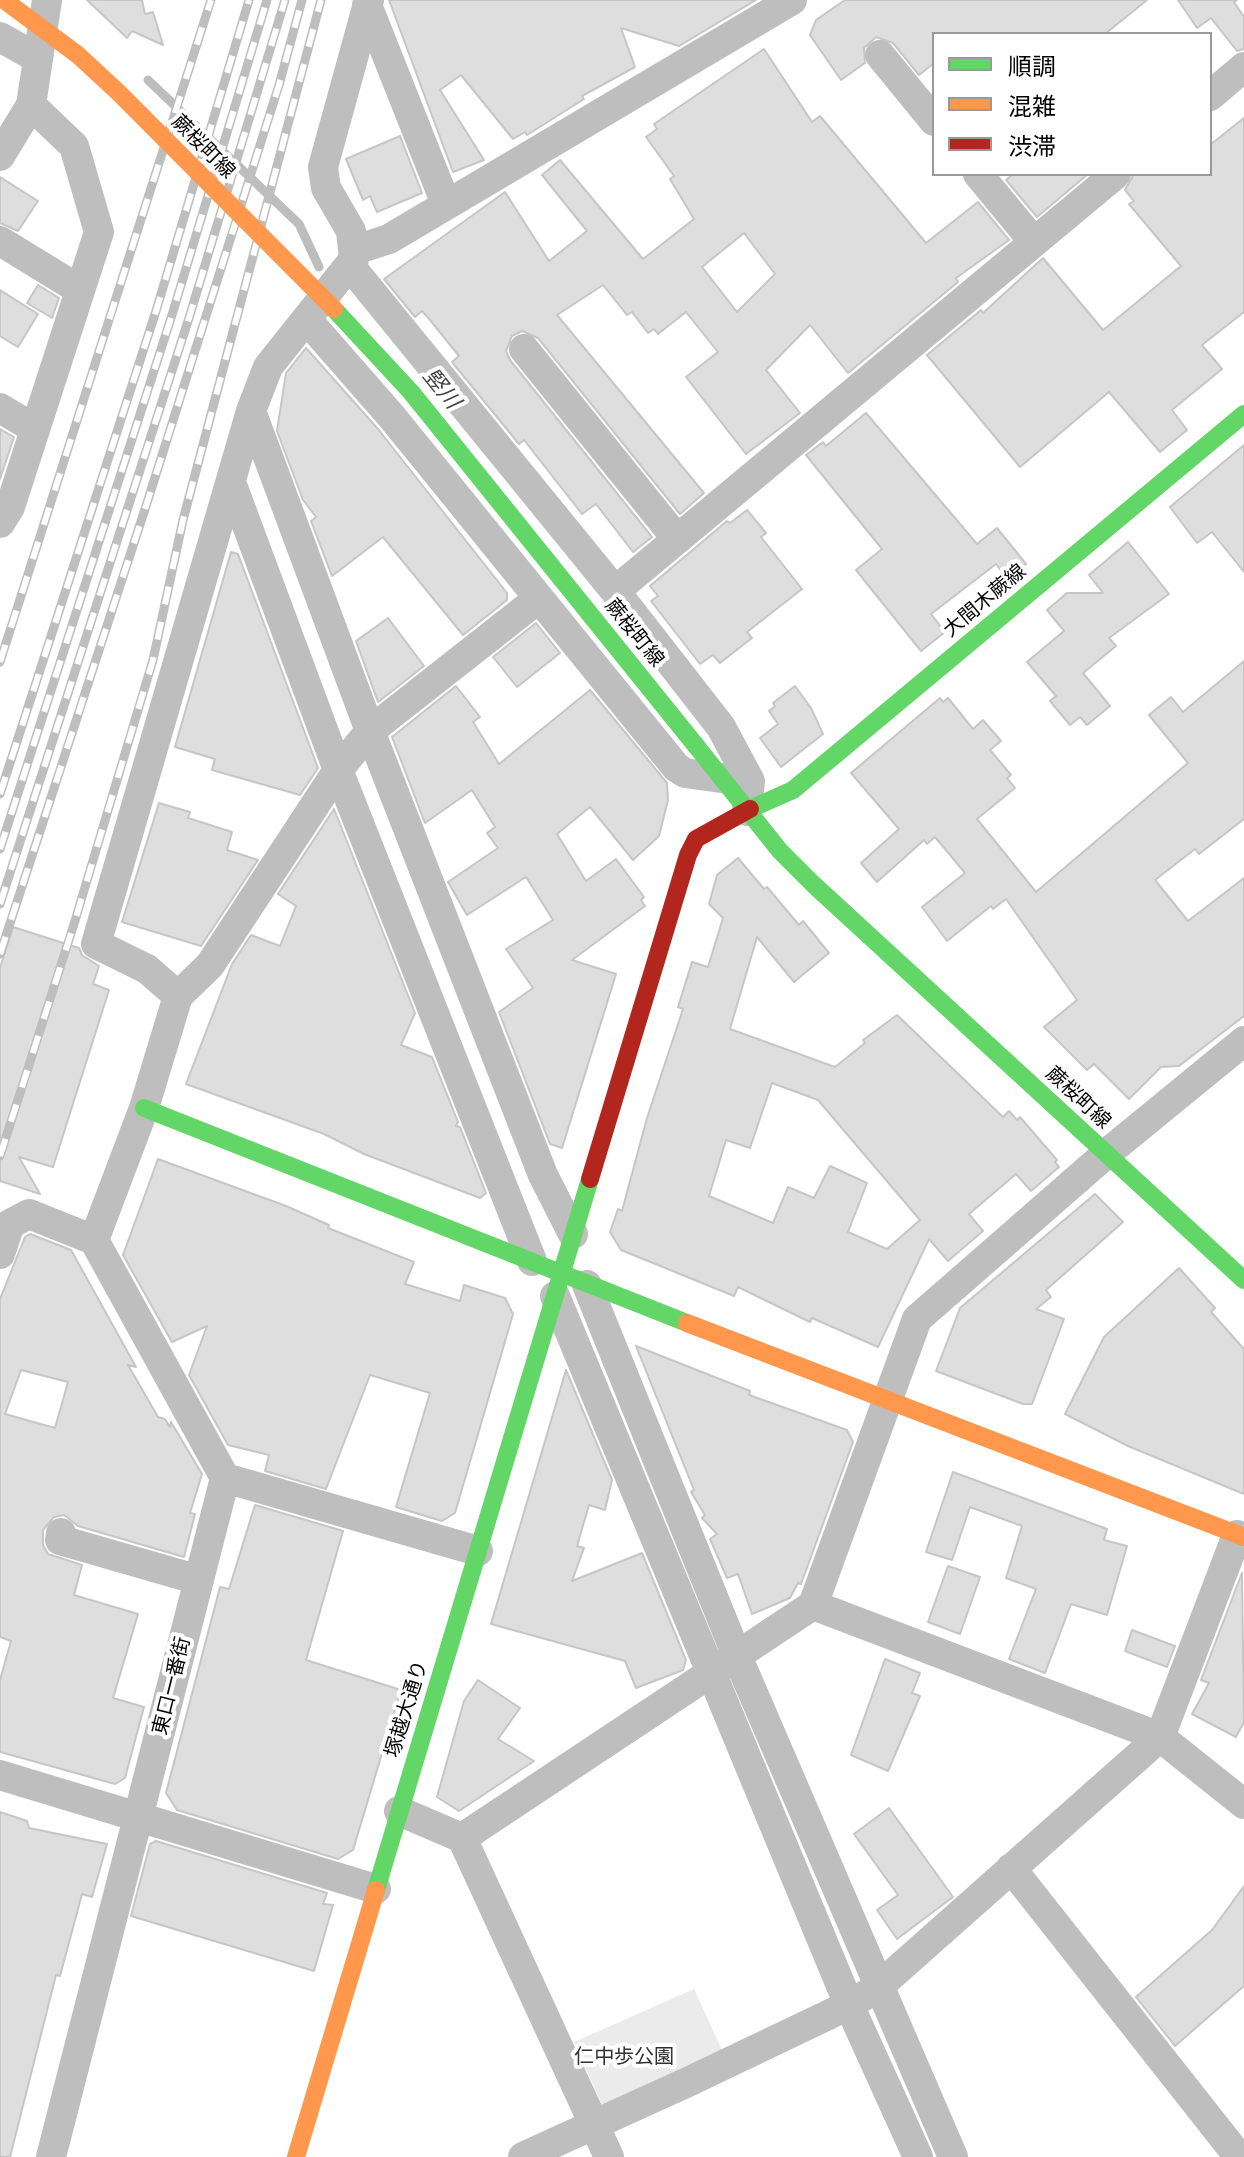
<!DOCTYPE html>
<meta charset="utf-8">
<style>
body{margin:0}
#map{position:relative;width:1244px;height:2157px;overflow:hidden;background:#fff;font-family:"Open Sans","Noto Sans JP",sans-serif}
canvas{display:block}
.legend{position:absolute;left:932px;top:32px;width:280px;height:144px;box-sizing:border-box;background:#fff;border:2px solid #999;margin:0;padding:10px 14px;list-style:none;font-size:24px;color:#000}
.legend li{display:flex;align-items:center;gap:16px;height:40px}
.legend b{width:40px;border:2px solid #999}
</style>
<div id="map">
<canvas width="1244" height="2157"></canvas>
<ul class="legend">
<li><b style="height:10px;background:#63d668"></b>順調</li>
<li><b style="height:10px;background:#ff974d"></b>混雑</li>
<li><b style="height:10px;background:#b3261e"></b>渋滞</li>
</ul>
</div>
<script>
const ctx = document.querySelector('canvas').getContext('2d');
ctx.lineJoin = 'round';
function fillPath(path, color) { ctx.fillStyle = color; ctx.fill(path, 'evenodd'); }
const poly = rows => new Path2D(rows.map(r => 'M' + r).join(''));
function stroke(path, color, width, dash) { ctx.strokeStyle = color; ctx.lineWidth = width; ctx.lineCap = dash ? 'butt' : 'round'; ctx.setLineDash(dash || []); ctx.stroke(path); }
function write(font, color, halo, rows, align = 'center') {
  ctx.font = font + ' "Open Sans","Noto Sans JP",sans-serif'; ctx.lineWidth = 8; ctx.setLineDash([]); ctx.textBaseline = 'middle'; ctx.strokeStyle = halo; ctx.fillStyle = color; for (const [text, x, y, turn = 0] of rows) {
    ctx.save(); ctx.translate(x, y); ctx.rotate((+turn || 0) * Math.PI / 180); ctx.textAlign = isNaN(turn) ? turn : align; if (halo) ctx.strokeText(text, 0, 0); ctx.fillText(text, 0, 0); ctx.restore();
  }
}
fillPath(poly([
 [694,1989,722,2050,602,2105,574,2042]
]), '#ebebeb');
stroke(poly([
 [148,80,299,224,319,267]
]), '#bdbdbd', 9);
const building = poly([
 [87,0,142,0,145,14,153,12,163,45,132,31,127,38,87,0],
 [389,0,756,0,679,46,621,28,635,67,582,96,584,99,527,135,525,132,513,139,461,75,440,90,484,160,453,172,389,0],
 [845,0,1147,0,1105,34,934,34,934,63,919,75,893,43,876,37,864,48,865,63,841,80,810,35,816,20,845,0],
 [1178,0,1237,0,1234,2,1244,17,1244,49,1237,51,1211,18,1197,28,1178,0],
 [764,49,812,122,820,116,926,243,978,202,1009,240,956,278,958,282,848,373,810,325,766,370,800,413,746,454,686,377,718,352,686,312,658,334,654,329,648,333,632,312,627,315,603,285,557,315,704,493,680,514,538,338,522,331,512,336,506,351,510,360,652,537,633,552,596,504,582,514,524,440,519,444,452,362,459,356,430,320,422,311,415,317,384,279,505,192,549,261,587,231,542,175,560,160,643,259,694,219,670,179,674,176,646,137,657,129,654,124,764,49],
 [744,233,775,274,737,312,702,267,744,233],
 [1244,118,1244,312,1202,345,1222,369,1172,410,1187,430,1160,452,1109,392,1020,467,927,355,981,310,983,313,1043,258,1103,330,1181,266,1129,204,1134,201,1125,190,1134,174,1210,174,1210,145,1244,118],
 [400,136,422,193,377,212,370,196,363,200,346,159,400,136],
 [1013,174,1088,174,1037,217,1006,180,1013,174],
 [0,177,38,201,18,231,0,223,0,177],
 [38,285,59,298,52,318,27,303,38,285],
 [0,290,38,314,18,347,0,336,0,290],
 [306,348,378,429,507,593,507,600,463,635,383,537,332,576,311,521,316,517,303,500,277,431,286,373,306,348],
 [866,413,977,544,997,528,1026,564,1007,579,996,564,931,614,945,632,921,651,856,570,882,549,806,455,823,442,826,446,866,413],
 [0,429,14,437,0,479,0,429],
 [1244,445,1244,572,1212,532,1197,543,1170,507,1244,445],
 [747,510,766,533,761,537,802,589,747,632,752,638,720,663,713,655,700,664,651,601,658,596,650,586,727,521,730,523,747,510],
 [1128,542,1169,594,1109,638,1116,646,1083,673,1110,706,1087,725,1080,717,1070,725,1050,701,1056,696,1027,662,1064,631,1047,610,1067,593,1103,593,1089,575,1128,542],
 [231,552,238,554,318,768,300,795,212,770,215,759,175,747,231,552],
 [388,618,424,666,378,702,356,641,388,618],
 [536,623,560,653,517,687,493,657,536,623],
 [1244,661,1244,819,1199,854,1195,849,1155,880,1188,921,1244,878,1244,1016,1179,1066,1161,1067,1129,1099,1094,1064,1087,1070,1044,1027,1077,1000,1006,899,993,909,991,906,947,941,922,907,965,873,935,837,927,844,924,840,877,882,861,863,899,829,851,773,940,698,943,702,948,698,973,729,983,720,1001,741,990,750,1011,775,1007,778,1015,788,977,819,1036,892,1188,763,1149,715,1171,697,1183,712,1244,661],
 [456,686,480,717,473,722,499,764,590,690,667,783,668,800,659,836,633,860,590,807,557,834,586,881,616,859,644,897,641,900,645,906,572,960,616,974,562,1148,550,1144,499,1012,533,988,506,949,553,920,526,877,467,915,448,882,498,848,487,833,495,827,472,790,425,823,392,737,456,686],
 [795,686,811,708,823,734,781,767,760,738,778,724,769,711,775,706,773,703,795,686],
 [159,803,190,812,188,818,232,832,227,850,258,860,201,946,122,922,159,803],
 [334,809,415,1013,401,1045,432,1057,458,1122,456,1126,460,1127,486,1193,480,1198,364,1154,324,1134,186,1084,232,964,251,935,280,946,296,906,278,894,334,809],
 [738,858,764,889,767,887,799,925,803,921,829,953,794,982,757,937,730,1029,835,1067,865,1043,863,1040,897,1015,1003,1117,1009,1111,1017,1120,1020,1117,1057,1160,1055,1162,1059,1167,1031,1191,1016,1174,969,1214,983,1231,948,1261,929,1239,878,1347,812,1318,810,1322,738,1287,734,1296,621,1250,610,1232,618,1209,622,1211,647,1118,683,1009,678,1007,692,962,708,967,723,918,709,904,717,875,738,858],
 [772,1083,818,1100,920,1220,887,1249,848,1232,867,1183,830,1166,814,1198,788,1187,773,1223,709,1196,726,1140,750,1148,772,1083],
 [13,927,79,948,82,955,99,966,93,984,109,990,53,1167,19,1157,40,1194,0,1181,0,968,13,927],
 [158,1159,286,1206,329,1225,328,1228,414,1262,405,1284,460,1301,464,1285,505,1298,513,1314,455,1513,442,1521,396,1507,430,1393,370,1375,326,1489,265,1471,269,1455,228,1445,189,1375,207,1326,172,1342,123,1255,158,1159],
 [1095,1194,1123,1222,1046,1290,1051,1297,1036,1309,1064,1319,1032,1404,1023,1404,936,1371,960,1308,1095,1194],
 [30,1234,71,1250,136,1367,128,1365,158,1417,165,1419,170,1427,171,1422,202,1474,190,1513,195,1514,184,1557,78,1526,64,1515,54,1517,43,1530,43,1545,48,1554,82,1565,74,1595,138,1614,113,1698,144,1707,125,1778,115,1784,0,1752,0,1680,11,1641,0,1637,0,1299,25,1237,30,1234],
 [21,1370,68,1382,55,1428,5,1414,21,1370],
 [1179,1268,1215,1308,1211,1312,1244,1349,1244,1494,1128,1446,1065,1414,1104,1337,1179,1268],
 [636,1346,750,1391,749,1395,847,1430,853,1442,801,1584,798,1583,790,1598,752,1614,738,1574,727,1578,710,1539,717,1534,702,1518,705,1515,691,1492,694,1490,636,1346],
 [566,1370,612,1480,605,1510,589,1505,577,1546,584,1548,572,1581,642,1553,686,1660,683,1670,636,1688,625,1661,491,1624,566,1370],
 [953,1472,1107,1529,1104,1540,1127,1546,1107,1615,1071,1604,1045,1673,1009,1659,1036,1589,1006,1578,1022,1526,970,1507,952,1560,926,1552,953,1472],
 [255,1505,343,1531,306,1660,401,1690,353,1850,338,1859,177,1810,166,1793,220,1587,229,1589,255,1505],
 [948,1566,980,1577,960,1634,928,1622,948,1566],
 [1242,1573,1244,1722,1236,1737,1192,1714,1209,1683,1201,1680,1242,1573],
 [1132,1630,1175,1646,1167,1667,1125,1651,1132,1630],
 [885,1659,920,1673,912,1693,920,1696,888,1771,851,1755,885,1659],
 [478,1680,520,1708,498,1739,534,1761,459,1811,437,1797,464,1701,478,1680],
 [889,1808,953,1897,897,1939,877,1910,898,1895,854,1834,889,1808],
 [0,1812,27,1821,29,1828,107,1844,92,1897,82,1894,60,1976,56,1975,10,2157,0,2157,0,1812],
 [156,1841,327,1893,323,1904,333,1905,314,1971,131,1916,150,1844,156,1841],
 [1244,1886,1244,1986,1175,2046,1136,1997,1212,1930,1244,1886]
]);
fillPath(building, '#dedede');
stroke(building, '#c6c6c6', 2);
stroke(poly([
 [367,5,446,204],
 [0,37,37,58],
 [880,55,934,121],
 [1210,96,1244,67],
 [0,156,31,105,47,0],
 [978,174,1034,242],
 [0,241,80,290],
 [355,250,389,239,792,0],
 [351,267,615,591,721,727,750,781,747,811],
 [308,321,392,417,676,767,685,773,721,778],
 [524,349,677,539],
 [0,408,35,429],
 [251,411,370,731,543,1175,573,1234],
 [232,485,338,770,532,1261],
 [0,523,10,507,99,232,74,146,31,105],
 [615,591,1116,174],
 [178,996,210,965,338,770,370,731,538,599],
 [0,1254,10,1224,29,1214,94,1240,144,1108,178,996,147,969,96,944,251,411,268,367,354,259,351,231,326,188,323,167,369,0],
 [587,1285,737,1656,953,2157],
 [555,1296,849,2005,918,2157],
 [225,1478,478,1551],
 [61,1533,60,1540,199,1580],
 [813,1605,1160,1737,1244,1804],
 [0,1775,376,1889],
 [399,1811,462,1838,813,1605,917,1319,1106,1154,1244,1041],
 [462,1838,609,2157],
 [1011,1868,1239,2157],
 [51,2157,225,1478,94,1240],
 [523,2157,690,2081,849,2005,877,1988,1160,1737,1237,1535]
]), '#bebebe', 30);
stroke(poly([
 [697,747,780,851,813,884,1244,1280],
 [750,809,793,790,1244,414],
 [144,1108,687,1323],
 [376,1890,590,1179]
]), '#63d668', 18);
stroke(poly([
 [687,1323,1244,1537],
 [296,2157,376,1890]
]), '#ff974d', 18);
stroke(poly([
 [590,1179,688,855,696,839,750,809]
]), '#b3261e', 18);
const rail = poly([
 [0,662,211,0],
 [0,794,156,311,249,0],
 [0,849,172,315,267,0],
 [0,904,189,318,285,0],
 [0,954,146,506,279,85,302,0],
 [0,1156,74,924,153,660,183,520,321,0]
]);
stroke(rail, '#bebebe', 9);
stroke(rail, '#fff', 6, [18]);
stroke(poly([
 [334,309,411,392,697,747]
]), '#63d668', 18);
stroke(poly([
 [4,0,78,55,119,93,334,309]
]), '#ff974d', 18);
write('20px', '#000', '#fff', [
 ["蕨桜町線",203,147,45],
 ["大間木蕨線",985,601,-40],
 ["蕨桜町線",634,633,51],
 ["蕨桜町線",1078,1098,43],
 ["東口一番街",172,1686,-76],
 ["塚越大通り",407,1709,-73]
]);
write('20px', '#313131', '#fff', [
 ["仁中歩公園",624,2057]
]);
write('italic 22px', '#424242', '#fff', [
 ["竪川",441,389,51]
]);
</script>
